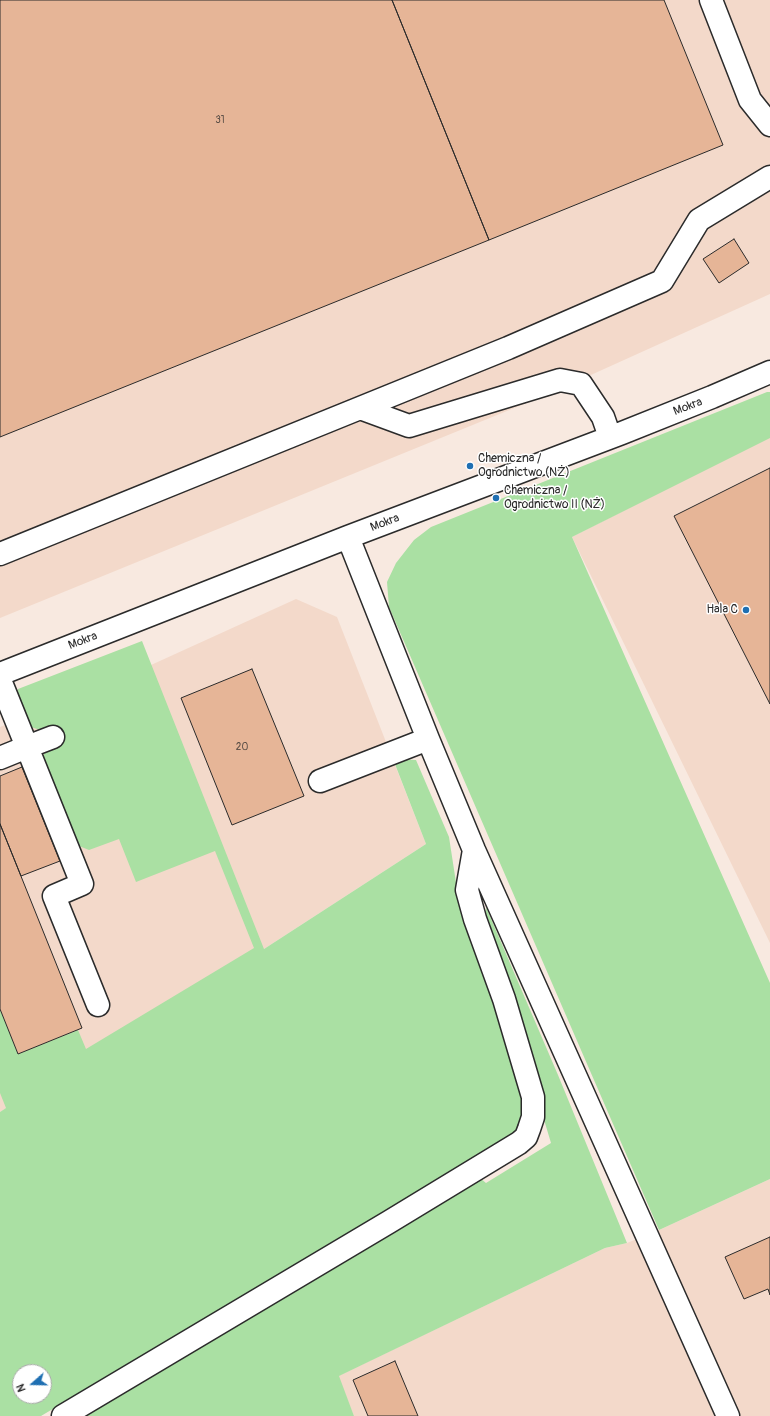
<!DOCTYPE html>
<meta charset="utf-8">
<style>
body{margin:0}
#map{position:relative;width:770px;height:1416px;overflow:hidden;background:#f8e9e0;font-family:Pangolin,sans-serif}
canvas{display:block}
.north{position:absolute;left:12px;top:1364px;width:40px;height:40px;box-sizing:border-box;background:#fff;border:1px solid #aaa;border-radius:50%;rotate:250deg;font-size:11px;font-weight:700;line-height:16px;text-align:center;color:#2b2b2b}
.north::after{content:'';display:block;margin:auto;width:14px;height:18px;background:#1f6fb2;clip-path:polygon(50% 0,100% 100%,50% 72%,0 100%)}
</style>
<div id="map">
<canvas width="770" height="1416"></canvas>
<div class="north">N</div>
</div>
<script>
const ctx = document.querySelector('canvas').getContext('2d');
ctx.lineJoin = 'round';
function fillPath(path, color) { ctx.fillStyle = color; ctx.fill(path, 'evenodd'); }
const poly = rows => new Path2D(rows.map(r => 'M' + r).join(''));
function stroke(path, color, width, dash) { ctx.strokeStyle = color; ctx.lineWidth = width; ctx.lineCap = dash ? 'butt' : 'round'; ctx.setLineDash(dash || []); ctx.stroke(path); }
function write(font, color, halo, rows, align = 'center') {
  ctx.font = font + ' Pangolin,sans-serif'; ctx.lineWidth = 3; ctx.setLineDash([]); ctx.textBaseline = 'middle'; ctx.strokeStyle = halo; ctx.fillStyle = color; for (const [text, x, y, turn = 0] of rows) {
    ctx.save(); ctx.translate(x, y); ctx.rotate((+turn || 0) * Math.PI / 180); ctx.textAlign = isNaN(turn) ? turn : align; if (halo) ctx.strokeText(text, 0, 0); ctx.fillText(text, 0, 0); ctx.restore();
  }
}
fillPath(poly([
 [0,0,770,0,770,294,551,393,0,618],
 [770,435,770,943,572,537],
 [296,599,337,617,426,844,264,949,0,1112,0,727,151,665],
 [770,1179,770,1416,354,1416,338,1376,605,1248,627,1243,659,1230]
]), '#f3d9ca');
fillPath(poly([
 [767,392,770,392,770,438,572,537,770,983,770,1179,659,1230,389,607,387,582,396,563,414,540,431,527],
 [142,641,264,949,426,844,393,759,416,760,449,837,457,889,522,1090,522,1123,511,1136,41,1416,0,1416,0,1112,6,1108,0,1093,0,1009,18,1054,78,1030,86,1049,254,948,215,851,136,882,119,839,89,850,79,846,74,841,43,762,43,756,47,749,59,743,53,726,40,730,31,727,16,693,18,689],
 [20,1372,44,1372,44,1396,20,1396],
 [486,907,558,1075,627,1243,605,1248,339,1376,354,1416,82,1416,480,1178,486,1183,551,1143,485,923]
]), '#aae0a3');
const building = poly([
 [0,0,392,0,489,240,0,437,0,0],
 [392,0,664,0,723,145,489,240,392,0],
 [734,239,749,263,719,283,703,259,734,239],
 [770,468,770,704,674,516,770,468],
 [252,669,304,796,232,825,181,698,252,669],
 [22,767,60,861,21,876,0,824,0,776,22,767],
 [0,824,82,1028,18,1054,0,1009,0,824],
 [770,1237,770,1295,768,1289,744,1299,725,1257,770,1237],
 [395,1361,418,1416,368,1416,353,1380,395,1361]
]);
fillPath(building, '#e6b597');
stroke(building, '#2b2b2b', 1);
const minor = poly([
 [711,0,750,100,770,125],
 [360,408,409,426,560,380,581,384,603,417,610,437],
 [348,537,428,739,474,850,728,1416],
 [0,554,508,348,662,281,699,220,770,177],
 [0,674,348,537,622,433,712,397,770,372],
 [0,680,27,747,0,758],
 [53,737,27,747,82,884,54,896,98,1005],
 [320,781,428,739],
 [63,1416,389,1222,519,1143,526,1137,529,1129,533,1117,533,1097,504,999,475,919,467,890,474,850]
]);
stroke(minor, '#2b2b2b', 25);
stroke(minor, '#fff', 22);
for (const [x, y, r, color] of [
 [470,466,4,"#1f6fb2"],
 [496,498,4,"#1f6fb2"],
 [746,610,4,"#1f6fb2"]
]) { const dot = new Path2D(); dot.arc(x, y, r, 0, 2 * Math.PI); ctx.fillStyle = color; ctx.fill(dot); stroke(dot, '#fff', 1.5); }
write('10px', '#5a4e46', null, [
 ["31",220,120],
 ["20",242,747]
]);
write('12px', '#2b2b2b', '#fff', [
 ["Mokra",688,407,-21],
 ["Mokra",385,523,-21],
 ["Mokra",83,641,-21]
]);
write('12px', '#2b2b2b', '#fff', [
 ["Chemiczna /",478,459],
 ["Ogrodnictwo (NŻ)",478,473],
 ["Chemiczna /",504,491],
 ["Ogrodnictwo II (NŻ)",504,505],
 ["Hala C",738,610,"right"]
], 'left');
</script>
